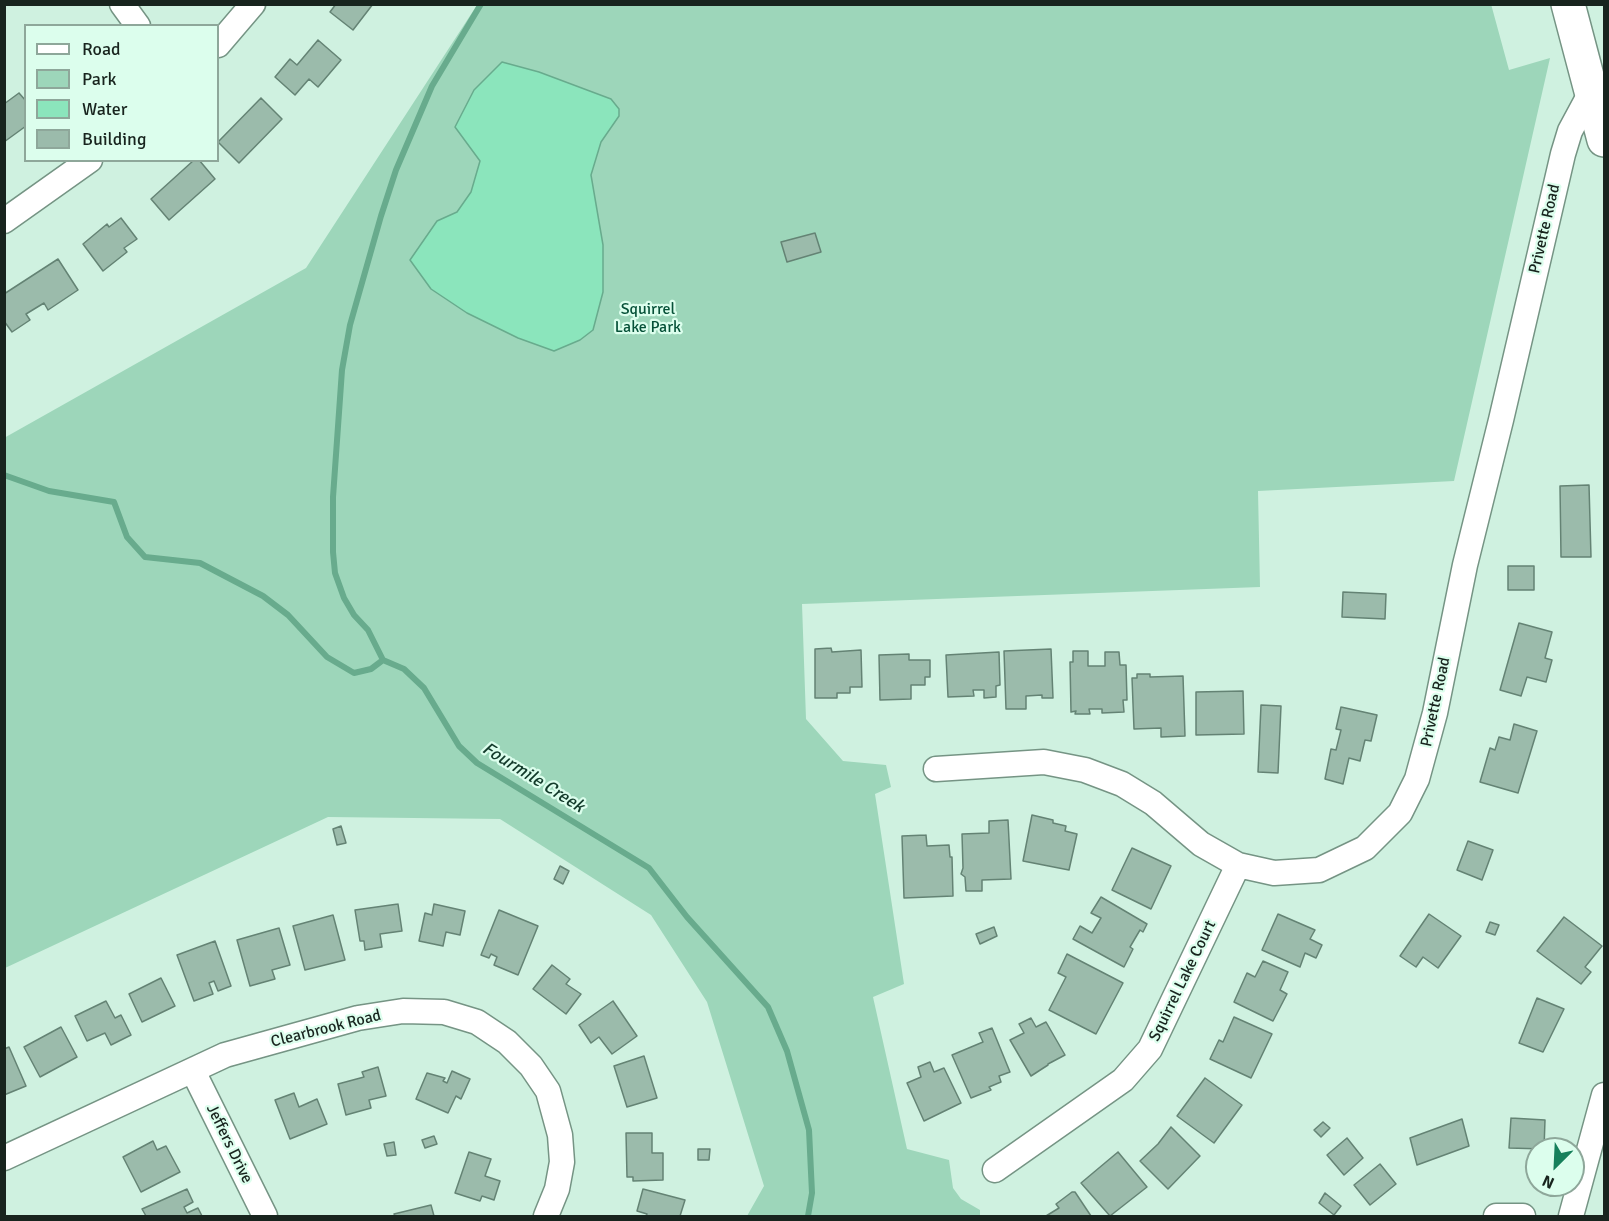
<!DOCTYPE html>
<style>
body{margin:0}
#map{position:relative;width:1609px;height:1221px;overflow:hidden;background:#cff1e0;font-family:Signika,sans-serif}
canvas{display:block}
.frame{position:absolute;inset:0;border:6px solid #18241e;pointer-events:none}
.legend{position:absolute;left:24px;top:24px;width:195px;height:138px;box-sizing:border-box;background:#dcfeed;border:2px solid #8ea79a;margin:0;padding:8px 10px;list-style:none;font-size:18px;color:#18241e}
.legend li{display:flex;align-items:center;gap:12px;height:30px}
.legend b{width:30px;border:2px solid #8ea79a}
.north{position:absolute;left:1525px;top:1137px;width:60px;height:60px;box-sizing:border-box;background:#dcfeed;border:2px solid #8ea79a;border-radius:50%;rotate:204deg;font-size:16px;font-weight:700;line-height:24px;text-align:center;color:#18241e}
.north::after{content:'';display:block;margin:auto;width:21px;height:27px;background:#16805b;clip-path:polygon(50% 0,100% 100%,50% 72%,0 100%)}
</style>
<div id="map">
<canvas width="1609" height="1221"></canvas>
<div class="frame"></div>
<ul class="legend">
<li><b style="height:8px;background:#fff"></b>Road</li>
<li><b style="height:16px;background:#9dd6ba"></b>Park</li>
<li><b style="height:16px;background:#8be5bc"></b>Water</li>
<li><b style="height:16px;background:#9bbbab"></b>Building</li>
</ul>
<div class="north">N</div>
</div>
<script>
const ctx = document.querySelector('canvas').getContext('2d');
ctx.lineJoin = 'round';
function fillPath(path, color) { ctx.fillStyle = color; ctx.fill(path, 'evenodd'); }
const poly = rows => new Path2D(rows.map(r => 'M' + r).join(''));
function stroke(path, color, width, dash) { ctx.strokeStyle = color; ctx.lineWidth = width; ctx.lineCap = dash ? 'butt' : 'round'; ctx.setLineDash(dash || []); ctx.stroke(path); }
function write(font, color, halo, rows, align = 'center') {
  ctx.font = font + ' Signika,sans-serif'; ctx.lineWidth = 4.5; ctx.setLineDash([]); ctx.textBaseline = 'middle'; ctx.strokeStyle = halo; ctx.fillStyle = color; for (const [text, x, y, turn = 0] of rows) {
    ctx.save(); ctx.translate(x, y); ctx.rotate((+turn || 0) * Math.PI / 180); ctx.textAlign = isNaN(turn) ? turn : align; if (halo) ctx.strokeText(text, 0, 0); ctx.fillText(text, 0, 0); ctx.restore();
  }
}
fillPath(poly([
 [1491,4,1509,70,1550,58,1454,481,1258,491,1260,587,802,604,806,719,843,761,886,765,891,787,875,794,904,984,873,997,907,1149,949,1160,953,1188,961,1199,980,1210,980,1216,747,1216,764,1186,707,1002,651,915,500,819,328,817,5,968,4,438,306,268,477,5]
]), '#9dd6ba');
const water = poly([
 [502,62,539,72,611,99,619,109,619,116,601,142,591,175,603,245,603,292,593,330,580,340,554,351,518,338,467,313,431,289,410,260,437,221,457,212,471,192,480,161,455,127,474,90,502,62]
]);
fillPath(water, '#8be5bc');
stroke(water, '#68ab8d', 1.5);
stroke(poly([
 [4,475,49,491,114,502,127,537,145,557,200,563,263,596,288,615,327,657,354,673,371,669,383,660],
 [383,660,404,669,424,688,459,746,477,763,649,868,687,917,768,1007,787,1051,809,1130,812,1193,808,1216],
 [383,660,368,630,354,615,344,598,335,573,333,552,333,497,342,370,350,325,381,216,396,170,432,86,481,4]
]), '#68ab8d', 6);
const building = poly([
 [336,4,373,4,353,30,330,12,336,4],
 [318,40,341,60,318,87,309,79,295,95,275,77,290,59,297,65,318,40],
 [19,93,26,101,26,126,4,142,4,104,19,93],
 [261,98,282,119,239,163,218,142,261,98],
 [194,160,199,160,215,179,169,220,151,199,194,160],
 [121,218,137,239,124,248,127,252,103,271,83,244,107,224,109,227,121,218],
 [815,233,821,252,787,262,781,242,815,233],
 [58,259,78,290,48,310,44,303,26,314,30,320,12,332,4,321,4,294,58,259],
 [1589,485,1591,557,1561,557,1560,486,1589,485],
 [1508,566,1534,566,1534,590,1508,590,1508,566],
 [1343,592,1386,594,1385,619,1342,617,1343,592],
 [1519,623,1552,632,1545,658,1552,660,1546,682,1527,677,1521,696,1500,690,1519,623],
 [831,648,832,652,861,650,862,687,850,687,850,693,837,693,837,698,815,698,815,649,831,648],
 [1051,649,1053,698,1042,698,1042,695,1026,696,1026,709,1006,709,1004,651,1051,649],
 [1073,651,1088,651,1088,666,1105,666,1105,652,1119,652,1120,665,1126,665,1127,700,1123,700,1124,712,1102,713,1102,709,1089,709,1090,714,1075,714,1076,711,1071,712,1070,662,1073,662,1073,651],
 [999,652,1000,685,996,686,996,697,984,698,984,690,973,690,974,696,948,697,946,655,999,652],
 [909,654,909,660,930,660,930,677,925,677,925,685,911,685,911,699,880,700,879,655,909,654],
 [1137,674,1150,674,1150,677,1183,676,1185,736,1161,737,1161,728,1134,729,1132,678,1137,678,1137,674],
 [1243,691,1244,734,1196,735,1196,692,1243,691],
 [1261,705,1281,706,1278,773,1258,772,1261,705],
 [1341,707,1377,715,1371,741,1365,740,1360,761,1349,758,1343,784,1325,779,1331,749,1336,750,1341,730,1336,729,1341,707],
 [1514,724,1537,731,1518,793,1480,782,1490,748,1495,750,1499,737,1510,740,1514,724],
 [1032,815,1053,820,1053,823,1066,826,1065,831,1077,834,1069,870,1023,861,1032,815],
 [1008,820,1011,879,982,880,982,891,966,891,965,877,961,874,963,868,962,834,989,833,989,821,1008,820],
 [341,826,346,843,337,845,333,829,341,826],
 [926,835,927,846,949,845,950,857,952,857,953,896,904,898,902,836,926,835],
 [1468,841,1493,850,1482,880,1457,870,1468,841],
 [1132,848,1171,866,1151,909,1112,890,1132,848],
 [560,866,569,871,563,884,554,879,560,866],
 [1101,897,1147,924,1143,932,1140,930,1130,947,1133,949,1124,967,1073,939,1080,926,1092,933,1101,918,1091,913,1101,897],
 [398,904,402,931,380,934,382,947,365,950,364,941,360,941,355,910,398,904],
 [434,904,465,911,460,935,446,932,443,946,419,941,425,913,432,915,434,904],
 [499,910,538,926,518,975,494,965,497,957,491,954,489,958,481,955,499,910],
 [1278,914,1315,930,1310,939,1322,945,1316,958,1305,953,1300,967,1262,950,1278,914],
 [1429,914,1461,936,1438,968,1423,957,1416,967,1400,956,1429,914],
 [333,915,345,960,305,970,293,926,333,915],
 [1564,917,1602,946,1585,967,1591,972,1581,984,1537,951,1564,917],
 [1490,922,1499,925,1495,935,1486,932,1490,922],
 [994,927,997,936,980,944,976,934,994,927],
 [279,928,290,965,272,970,275,979,250,986,237,940,279,928],
 [215,941,231,986,218,991,214,981,209,983,213,994,194,1001,177,955,215,941],
 [1067,954,1123,983,1096,1034,1049,1010,1066,977,1058,973,1067,954],
 [1263,961,1288,972,1280,990,1287,994,1273,1021,1234,1002,1247,973,1255,977,1263,961],
 [552,965,570,979,566,984,581,994,566,1014,533,989,552,965],
 [161,978,175,1006,142,1022,129,994,161,978],
 [1537,998,1564,1009,1543,1052,1519,1043,1537,998],
 [106,1001,115,1018,121,1015,131,1035,111,1045,105,1033,87,1041,75,1016,106,1001],
 [613,1001,637,1036,612,1054,599,1037,591,1043,579,1025,613,1001],
 [1234,1017,1272,1034,1251,1078,1210,1059,1219,1040,1223,1042,1234,1017],
 [1031,1018,1036,1027,1046,1022,1065,1055,1048,1064,1048,1065,1031,1076,1010,1040,1024,1033,1019,1024,1031,1018],
 [61,1027,77,1057,40,1077,24,1047,61,1027],
 [992,1028,1010,1072,999,1076,1001,1082,989,1087,991,1090,971,1098,952,1055,983,1042,979,1033,992,1028],
 [9,1047,26,1086,4,1095,4,1049,9,1047],
 [644,1056,657,1098,627,1107,614,1066,644,1056],
 [930,1062,934,1072,944,1068,961,1103,924,1121,907,1083,921,1077,918,1067,930,1062],
 [378,1067,386,1096,369,1100,371,1108,346,1115,338,1084,364,1077,362,1072,378,1067],
 [452,1071,470,1079,461,1099,456,1096,448,1113,416,1099,427,1073,445,1078,443,1081,447,1083,452,1071],
 [1205,1078,1242,1105,1214,1143,1177,1116,1205,1078],
 [294,1093,299,1107,317,1099,327,1124,290,1139,275,1100,294,1093],
 [1511,1118,1545,1120,1544,1149,1509,1148,1511,1118],
 [1462,1119,1469,1146,1417,1165,1410,1138,1462,1119],
 [1323,1122,1330,1128,1321,1137,1314,1130,1323,1122],
 [1171,1127,1200,1156,1168,1189,1140,1161,1158,1144,1171,1127],
 [626,1133,652,1133,652,1153,663,1153,663,1180,633,1181,633,1177,627,1177,626,1133],
 [434,1136,437,1144,425,1148,422,1140,434,1136],
 [1347,1138,1363,1158,1344,1175,1327,1155,1347,1138],
 [153,1141,157,1150,166,1146,180,1172,141,1192,123,1157,153,1141],
 [394,1142,396,1155,387,1156,384,1144,394,1142],
 [698,1149,710,1149,709,1160,698,1160,698,1149],
 [469,1152,491,1159,485,1176,500,1181,494,1200,482,1196,480,1201,455,1193,469,1152],
 [1118,1152,1147,1187,1110,1216,1081,1183,1118,1152],
 [1380,1164,1396,1184,1370,1205,1354,1185,1380,1164],
 [187,1189,193,1202,184,1207,187,1213,198,1208,202,1216,146,1216,142,1209,187,1189],
 [643,1189,685,1200,680,1216,646,1216,647,1214,637,1211,643,1189],
 [1072,1192,1075,1192,1091,1216,1046,1216,1059,1208,1056,1204,1072,1192],
 [1325,1193,1341,1206,1334,1215,1319,1203,1325,1193],
 [431,1205,434,1216,395,1216,394,1214,431,1205]
]);
fillPath(building, '#9bbbab');
stroke(building, '#648374', 1.5);
const street = poly([
 [122,4,138,26],
 [218,45,253,4],
 [4,221,90,160],
 [936,769,1044,762,1085,770,1122,784,1153,803,1201,844,1238,865,1274,873,1319,870,1365,848,1400,813,1417,779,1435,713,1465,565,1501,420,1563,154,1570,131,1591,92],
 [193,1071,265,1216],
 [4,1158,225,1055,358,1018,403,1011,444,1012,477,1022,507,1042,531,1066,548,1091,560,1135,562,1162,557,1189,546,1216],
 [995,1170,1123,1080,1150,1049,1238,865],
 [1496,1216,1523,1216],
 [1571,1216,1604,1095]
]);
const secondary = poly([
 [1568,4,1604,140]
]);
stroke(street, '#759484', 27);
stroke(secondary, '#759484', 36);
stroke(street, '#fff', 24);
stroke(secondary, '#fff', 33);
write('16px', '#18241e', '#dcfeed', [
 ["Privette Road",1545,229,-77],
 ["Privette Road",1436,702,-78],
 ["Squirrel Lake Court",1183,981,-64],
 ["Clearbrook Road",326,1029,-14],
 ["Jeffers Drive",229,1144,64]
]);
write('16px', '#065138', '#dcfeed', [
 ["Squirrel",648,310],
 ["Lake Park",648,328]
]);
write('italic 18px', '#133b2b', '#dcfeed', [
 ["Fourmile Creek",533,778,32]
]);
</script>
